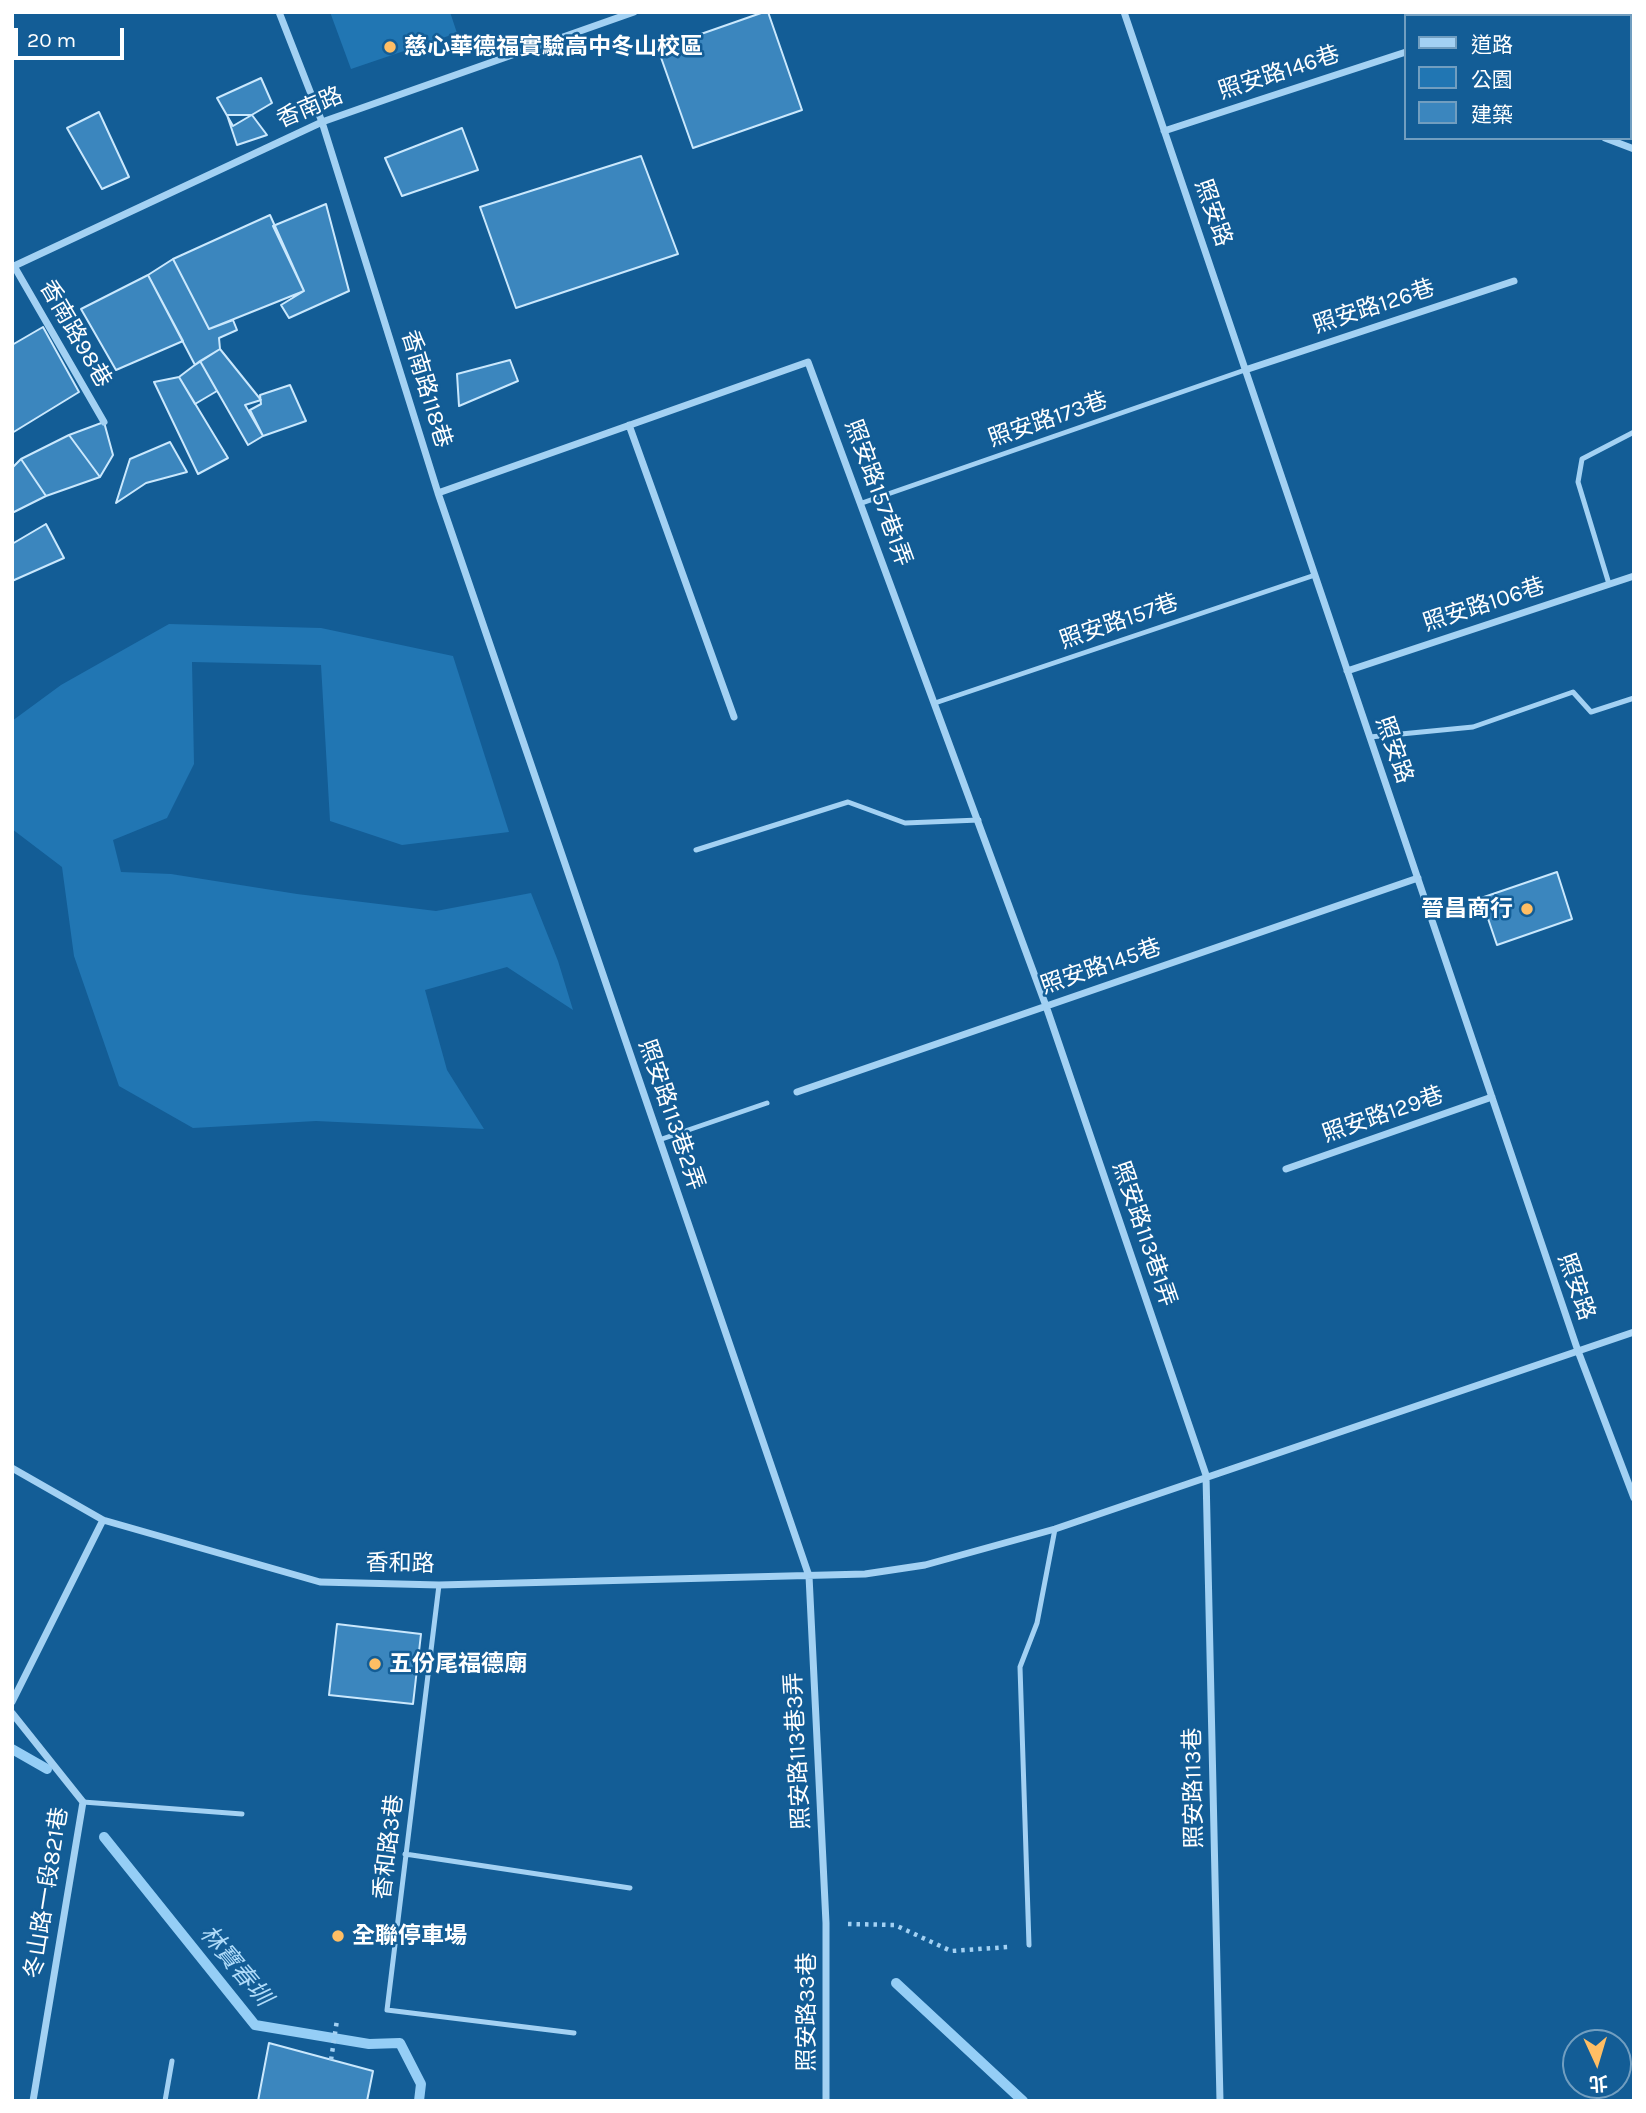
<!DOCTYPE html>
<meta charset="utf-8">
<style>
body{margin:0}
#map{position:relative;width:1646px;height:2113px;overflow:hidden;background:#135d96;font-family:Karla,"Noto Sans TC",sans-serif}
canvas{display:block}
.frame{position:absolute;inset:0;border:14px solid #fff;pointer-events:none}
.legend{position:absolute;left:1404px;top:14px;width:228px;height:126px;box-sizing:border-box;background:#135d96;border:2px solid #719ec0;margin:0;padding:9px 12px;list-style:none;font-size:21px;color:#fff}
.legend li{display:flex;align-items:center;gap:14px;height:35px}
.legend b{width:35px;border:2px solid #719ec0}
.north{position:absolute;left:1562px;top:2029px;width:70px;height:70px;box-sizing:border-box;background:#135d96;border:2px solid #719ec0;border-radius:50%;rotate:176deg;font-size:19px;font-weight:700;line-height:28px;text-align:center;color:#fff}
.north::after{content:'';display:block;margin:auto;width:24px;height:32px;background:#ffbe64;clip-path:polygon(50% 0,100% 100%,50% 72%,0 100%)}
.scale{position:absolute;left:14px;top:28px;width:110px;height:32px;box-sizing:border-box;border:4px solid #fff;border-top:0;padding-left:9px;font-size:21px;line-height:24px;white-space:nowrap;color:#fff;-webkit-text-stroke:5px #135d96;paint-order:stroke}
</style>
<div id="map">
<canvas width="1646" height="2113"></canvas>
<div class="frame"></div>
<ul class="legend">
<li><b style="height:9px;background:#a3d1f3"></b>道路</li>
<li><b style="height:19px;background:#2176b3"></b>公園</li>
<li><b style="height:19px;background:#3b86be"></b>建築</li>
</ul>
<div class="north">北</div>
<div class="scale">20 m</div>
</div>
<script>
const ctx = document.querySelector('canvas').getContext('2d');
ctx.lineJoin = 'round';
function fillPath(path, color) { ctx.fillStyle = color; ctx.fill(path, 'evenodd'); }
const poly = rows => new Path2D(rows.map(r => 'M' + r).join(''));
function stroke(path, color, width, dash) { ctx.strokeStyle = color; ctx.lineWidth = width; ctx.lineCap = dash ? 'butt' : 'round'; ctx.setLineDash(dash || []); ctx.stroke(path); }
function write(font, color, halo, rows, align = 'center') {
  ctx.font = font + ' Karla,"Noto Sans TC",sans-serif'; ctx.lineWidth = 5; ctx.setLineDash([]); ctx.textBaseline = 'middle'; ctx.strokeStyle = halo; ctx.fillStyle = color; for (const [text, x, y, turn = 0] of rows) {
    ctx.save(); ctx.translate(x, y); ctx.rotate((+turn || 0) * Math.PI / 180); ctx.textAlign = isNaN(turn) ? turn : align; if (halo) ctx.strokeText(text, 0, 0); ctx.fillText(text, 0, 0); ctx.restore();
  }
}
fillPath(poly([
 [330,12,450,12,457,33,351,69],
 [169,624,321,628,453,656,509,832,402,845,330,821,321,665,192,662,194,764,167,818,113,840,121,872,171,874,297,894,436,911,531,893,558,961,573,1010,507,967,425,990,447,1070,484,1129,316,1121,193,1128,119,1086,74,956,62,867,12,829,12,721,61,685]
]), '#2176b3');
stroke(poly([
 [12,1749,47,1769],
 [104,1837,255,2025,369,2044,400,2043,421,2084,419,2101],
 [896,1983,1023,2101]
]), '#95cef6', 10);
const building = poly([
 [764,12,768,12,802,110,693,148,658,49,764,12],
 [261,78,272,103,233,126,217,98,261,78],
 [99,112,129,177,102,189,67,128,99,112],
 [227,115,252,115,267,135,237,145,227,115],
 [462,128,478,170,402,196,385,158,462,128],
 [641,156,678,254,516,308,480,207,641,156],
 [326,204,349,291,289,318,281,305,304,291,273,226,326,204],
 [270,215,304,291,209,329,173,259,270,215],
 [173,259,209,329,233,320,237,330,219,338,220,349,195,365,148,275,173,259],
 [148,275,183,341,116,370,81,309,148,275],
 [43,327,79,392,12,433,12,345,43,327],
 [220,349,261,400,245,405,263,436,248,445,200,361,220,349],
 [510,360,518,381,459,406,457,374,510,360],
 [200,361,217,391,195,404,179,377,200,361],
 [179,377,228,458,198,474,154,382,179,377],
 [290,385,306,421,263,436,250,410,261,404,260,395,290,385],
 [104,422,113,455,100,477,69,435,104,422],
 [69,435,100,477,46,496,21,459,69,435],
 [170,442,187,472,146,483,116,503,130,459,170,442],
 [21,459,46,496,12,513,12,468,21,459],
 [46,524,64,558,12,581,12,544,46,524],
 [1557,872,1572,919,1497,945,1481,898,1557,872],
 [337,1624,421,1634,413,1704,329,1695,337,1624],
 [269,2043,373,2071,367,2101,258,2101,269,2043]
]);
fillPath(building, '#3b86be');
stroke(building, '#cae8fd', 2);
stroke(poly([
 [848,1924,895,1925,951,1951,1008,1947],
 [331,2060,337,2020]
]), '#a3d1f3', 4.5, [3.5, 5]);
stroke(poly([
 [862,503,1245,370],
 [1609,584,1578,482,1582,459,1634,432],
 [935,703,1315,575],
 [1370,737,1473,727,1573,692,1591,712,1634,698],
 [696,850,848,802,905,823,979,820],
 [659,1140,767,1103],
 [439,1585,387,2010,574,2033],
 [83,1802,242,1814],
 [405,1854,630,1888],
 [1029,1945,1020,1667,1037,1623,1055,1529],
 [165,2101,172,2061]
]), '#a3d1f3', 5);
stroke(poly([
 [279,12,322,122,438,493,809,1576,826,1923,826,2101],
 [1124,12,1578,1351,1634,1498],
 [1468,12,1469,16],
 [1164,131,1406,52],
 [1605,138,1634,149],
 [14,266,104,422],
 [12,267,322,122,634,12],
 [1245,370,1514,281],
 [629,425,734,717],
 [438,493,808,362,1046,1006,1206,1475,1220,2101],
 [1347,671,1634,576],
 [797,1092,1418,878],
 [1286,1169,1492,1097],
 [12,1468,103,1520,320,1582,439,1585,865,1574,925,1565,1055,1529,1634,1332],
 [12,1702,103,1520],
 [12,1713,83,1802,33,2101]
]), '#a3d1f3', 7);
for (const [x, y, r, color] of [
 [390,47,7,"#ffbe64"],
 [1527,909,7,"#ffbe64"],
 [375,1664,7,"#ffbe64"],
 [338,1936,7,"#ffbe64"]
]) { const dot = new Path2D(); dot.arc(x, y, r, 0, 2 * Math.PI); ctx.fillStyle = color; ctx.fill(dot); stroke(dot, '#135d96', 2.5); }
write('bold 23px', '#fff', '#135d96', [
 ["慈心華德福實驗高中冬山校區",404,47],
 ["晉昌商行",1513,909,"right"],
 ["五份尾福德廟",389,1664],
 ["全聯停車場",352,1936]
], 'left');
write('23px', '#fff', '#135d96', [
 ["照安路146巷",1279,73,-18],
 ["香南路",310,108,-23],
 ["照安路",1213,213,71],
 ["照安路126巷",1374,307,-18],
 ["香南路98巷",75,334,60],
 ["香南路118巷",426,389,73],
 ["照安路173巷",1048,420,-19],
 ["照安路157巷1弄",878,493,70],
 ["照安路106巷",1484,605,-18],
 ["照安路157巷",1119,622,-19],
 ["照安路",1394,750,71],
 ["照安路145巷",1101,967,-19],
 ["照安路113巷2弄",671,1115,71],
 ["照安路129巷",1383,1115,-19],
 ["照安路113巷1弄",1144,1234,71],
 ["照安路",1576,1287,71],
 ["香和路",400,1564,1],
 ["照安路113巷3弄",798,1751,-93],
 ["照安路113巷",1194,1788,-91],
 ["香和路3巷",389,1847,-83],
 ["冬山路一段821巷",47,1893,-81],
 ["照安路33巷",807,2012,-90]
]);
write('italic 24px', '#afdbf9', '#135d96', [
 ["林寶春圳",235,1966,50]
]);
</script>
